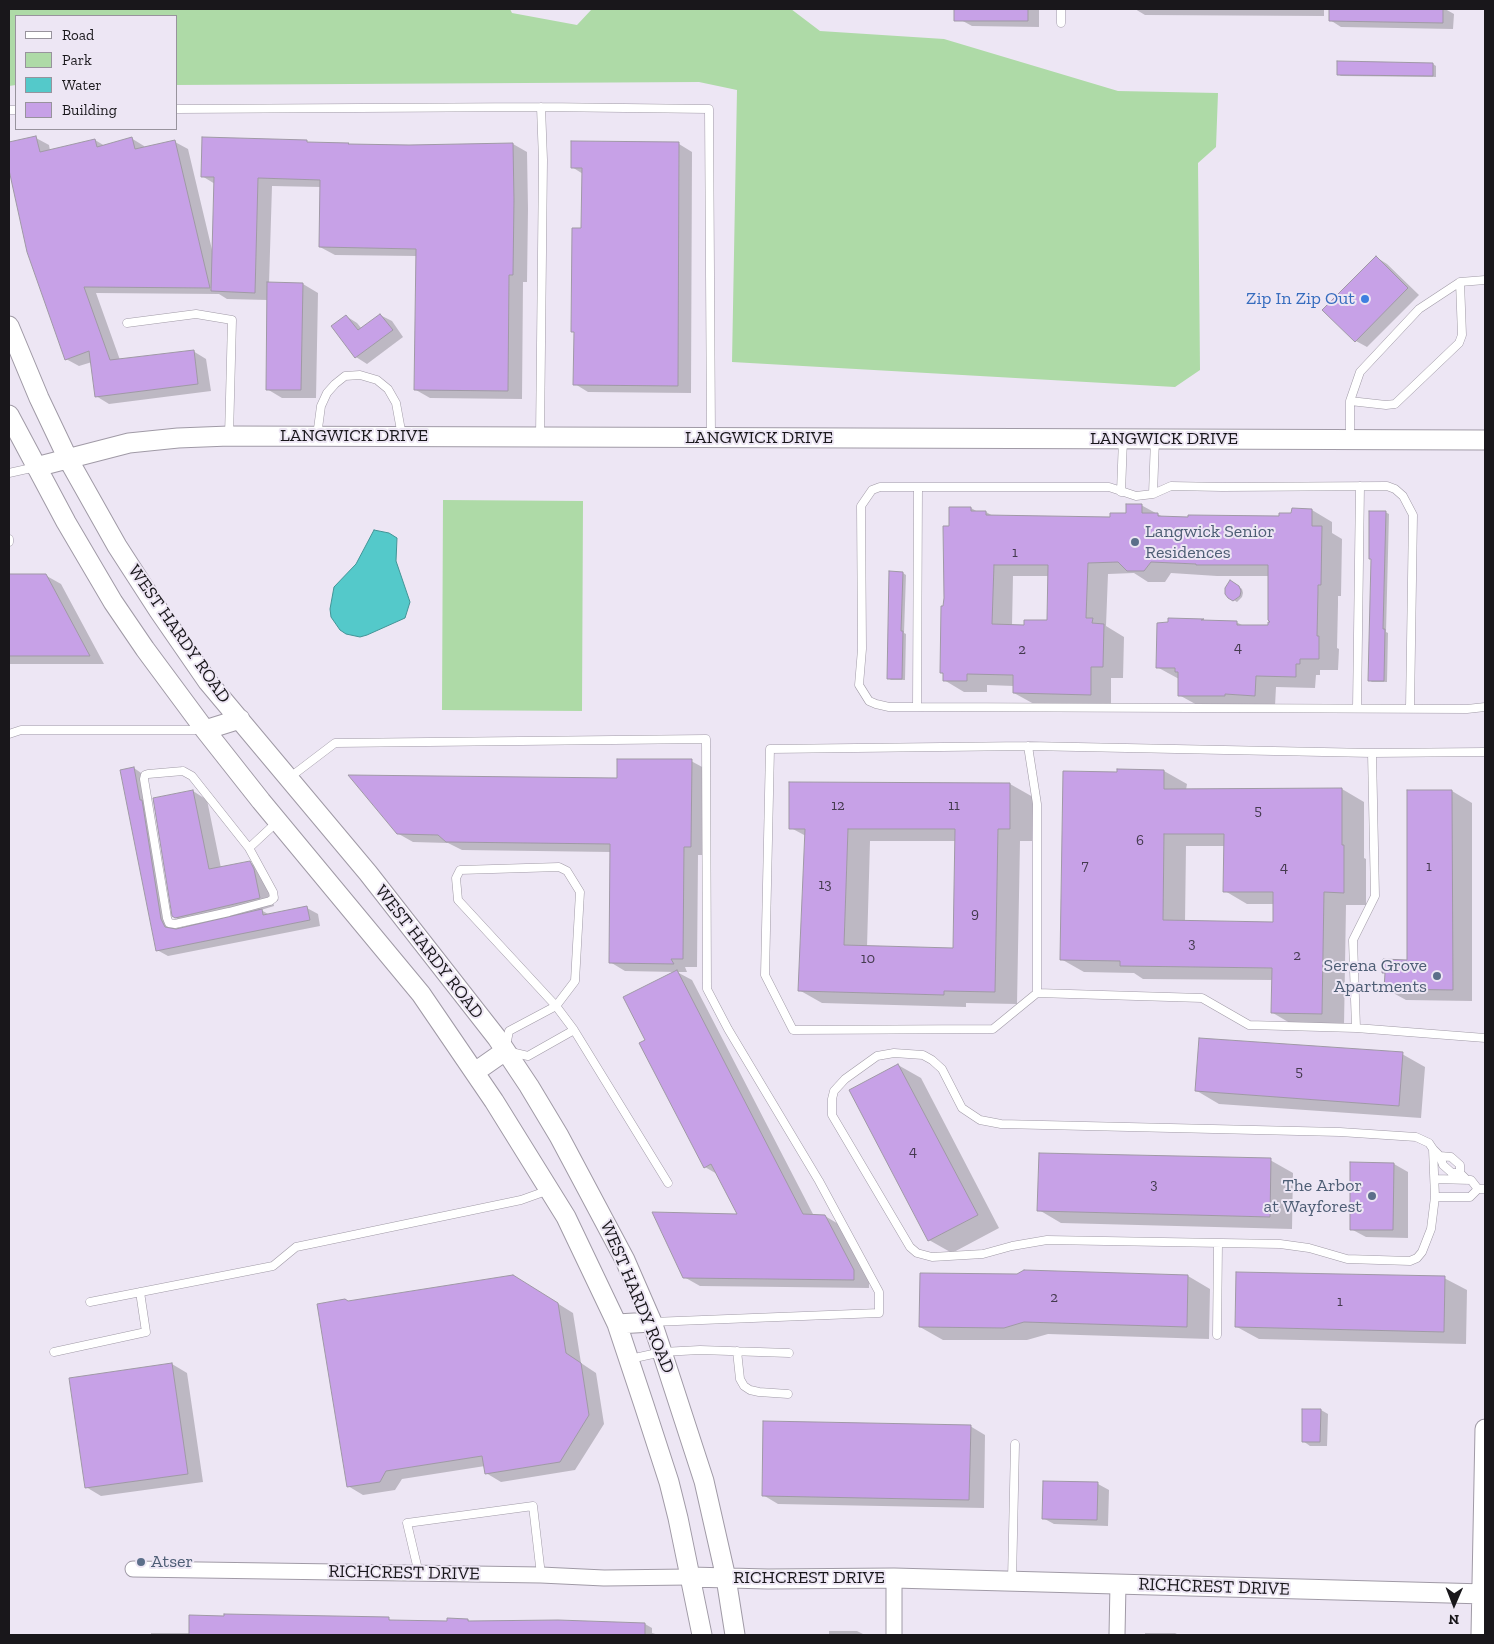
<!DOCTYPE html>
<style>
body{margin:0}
#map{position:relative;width:1494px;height:1644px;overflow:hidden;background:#ede6f4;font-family:"Zilla Slab",serif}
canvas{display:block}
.frame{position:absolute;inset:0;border:10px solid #19171b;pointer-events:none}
.legend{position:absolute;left:15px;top:15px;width:162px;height:115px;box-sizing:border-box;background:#ede6f4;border:1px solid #98939d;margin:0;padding:6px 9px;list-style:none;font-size:15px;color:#19171b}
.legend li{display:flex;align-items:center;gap:10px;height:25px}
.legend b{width:25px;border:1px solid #98939d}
.north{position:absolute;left:1429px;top:1579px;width:50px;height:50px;-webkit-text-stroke:4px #ede6f4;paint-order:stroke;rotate:181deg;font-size:14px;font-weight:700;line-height:20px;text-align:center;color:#19171b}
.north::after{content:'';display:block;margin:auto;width:18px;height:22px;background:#19171b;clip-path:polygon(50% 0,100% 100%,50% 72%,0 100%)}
</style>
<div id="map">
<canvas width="1494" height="1644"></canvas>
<div class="frame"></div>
<ul class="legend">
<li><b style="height:6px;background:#fff"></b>Road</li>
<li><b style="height:14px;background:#aedaa7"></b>Park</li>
<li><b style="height:14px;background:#54c9ca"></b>Water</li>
<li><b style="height:14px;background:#c7a1e7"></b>Building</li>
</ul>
<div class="north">N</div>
</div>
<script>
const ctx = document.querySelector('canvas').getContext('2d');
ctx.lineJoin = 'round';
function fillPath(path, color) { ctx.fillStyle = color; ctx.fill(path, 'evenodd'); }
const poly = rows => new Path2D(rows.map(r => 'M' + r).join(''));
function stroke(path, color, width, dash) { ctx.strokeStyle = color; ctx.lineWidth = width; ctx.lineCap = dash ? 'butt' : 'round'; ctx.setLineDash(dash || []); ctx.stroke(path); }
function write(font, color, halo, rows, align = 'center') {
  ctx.font = font + ' "Zilla Slab",serif'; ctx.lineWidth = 4; ctx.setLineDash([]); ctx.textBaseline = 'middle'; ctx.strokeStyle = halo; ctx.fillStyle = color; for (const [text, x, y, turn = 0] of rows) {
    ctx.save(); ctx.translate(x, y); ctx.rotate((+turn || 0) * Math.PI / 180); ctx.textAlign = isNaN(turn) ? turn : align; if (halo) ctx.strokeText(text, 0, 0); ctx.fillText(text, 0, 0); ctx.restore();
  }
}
fillPath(poly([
 [9,9,510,9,512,13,577,25,592,9,791,9,820,31,944,39,1118,91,1218,93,1216,147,1198,163,1200,370,1175,387,732,362,737,90,699,82,176,85,176,16,16,16,16,85,9,86],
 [443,500,583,501,582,711,442,710]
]), '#aedaa7');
const water = poly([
 [374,530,389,533,397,538,396,561,410,602,405,618,367,635,360,637,346,634,340,630,331,617,330,609,334,587,356,564,374,530]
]);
fillPath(water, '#54c9ca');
stroke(water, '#429496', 1);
fillPath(poly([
 [961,9,1039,9,1039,27,972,26,961,20],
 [1135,9,1324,9,1324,16,1145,15],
 [1330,9,1445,9,1454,14,1453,29,1341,27,1330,20],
 [1338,63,1433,64,1436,66,1436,77,1341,76,1338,74],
 [36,138,49,145,50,151,95,140,105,146,131,138,144,146,145,148,175,142,188,149,213,254,215,184,202,176,309,143,409,146,513,144,527,152,528,209,527,282,523,282,522,399,430,398,416,390,417,256,335,255,320,247,321,187,272,186,269,284,303,284,318,293,316,398,282,398,267,389,268,300,227,299,219,294,96,293,120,360,193,351,206,359,211,391,109,404,96,396,92,362,79,366,66,359,28,252,9,164,9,144],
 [679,144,692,152,691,393,588,392,575,384,575,333,573,331,582,229,583,174,572,167],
 [1376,257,1387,264,1419,295,1367,347,1356,341],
 [380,315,392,321,403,337,367,364,356,357,346,316,357,323,362,329],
 [1141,505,1163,517,1280,517,1312,510,1332,522,1332,533,1342,539,1341,596,1338,596,1338,604,1337,648,1339,649,1338,670,1320,670,1320,675,1316,675,1315,688,1276,687,1275,706,1199,706,1179,695,1179,679,1157,667,1236,622,1244,626,1269,627,1276,623,1270,576,1217,576,1171,573,1165,582,1148,582,1134,573,1108,574,1106,626,1124,637,1123,678,1111,678,1111,706,1034,704,1014,693,1014,686,987,685,987,692,964,692,944,680,944,674,941,673,950,527,971,508,978,512,986,512,993,516,1111,518,1127,514],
 [1013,576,1049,576,1048,622,1025,626,1012,626],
 [1385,512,1389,514,1386,632,1388,633,1387,682,1372,682,1369,680],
 [903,573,906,575,904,633,906,634,905,680,891,680,888,678],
 [9,575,45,575,61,584,104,664,9,664],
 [1234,583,1242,589,1243,593,1242,597,1237,602,1229,597],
 [691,761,706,769,705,855,698,855,697,967,685,967,687,972,677,972,692,980,814,1216,825,1216,840,1225,869,1279,869,1288,700,1286,684,1277,739,1215,717,1174,705,1167,647,1041,676,972,625,971,610,962,611,852,462,850,448,843,413,842,397,833],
 [134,768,144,775,174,930,191,927,174,917,193,791,207,800,221,868,250,863,265,871,269,879,274,906,261,910,270,915,307,908,318,914,320,926,168,956,157,950],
 [1118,771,1164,771,1187,784,1186,790,1342,789,1364,802,1364,858,1366,859,1366,905,1346,905,1344,1026,1295,1026,1273,1013,1273,980,1143,979,1134,973,1084,972,1061,959],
 [1186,846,1225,846,1225,891,1247,904,1274,904,1274,923,1185,922],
 [791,784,1010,784,1033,797,1032,841,1020,841,1017,1004,966,1003,966,1007,822,1003,799,990,806,836,791,828],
 [870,841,956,841,955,949,867,947],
 [1452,791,1472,803,1472,1001,1406,1000,1386,989,1408,961],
 [1402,1054,1425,1067,1421,1118,1219,1104,1197,1091],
 [898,1065,921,1078,999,1228,952,1253,929,1240],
 [1270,1160,1293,1173,1292,1229,1061,1223,1039,1210],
 [1394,1164,1408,1172,1408,1238,1366,1237,1351,1229],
 [1188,1276,1210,1289,1209,1339,1048,1334,1027,1340,943,1340,920,1327],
 [1444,1278,1467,1290,1466,1344,1259,1339,1237,1327],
 [528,1285,573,1313,581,1363,596,1373,604,1424,575,1470,501,1482,486,1473,485,1466,402,1479,395,1490,363,1495,348,1486,348,1302],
 [172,1364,187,1373,203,1482,101,1496,86,1487,70,1379],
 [1321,1410,1328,1414,1327,1446,1310,1446,1303,1441],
 [970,1426,985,1435,984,1508,778,1504,763,1495],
 [1044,1482,1098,1484,1109,1490,1108,1526,1054,1524,1043,1518],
 [388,1619,393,1621,448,1622,448,1620,468,1620,471,1622,645,1624,652,1628,652,1633,659,1635,151,1635,151,1633,190,1633],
 [829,1631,857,1631,865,1635,829,1635],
 [1145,1633,1175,1633,1179,1635,1145,1635],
 [928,1634,956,1635,957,1635,928,1635],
 [1227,1634,1260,1635,1227,1635]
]), '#0003');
const building = poly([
 [954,9,1028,9,1028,21,954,21,954,9],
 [1329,9,1443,9,1443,23,1329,21,1329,9],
 [1337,61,1433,63,1433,76,1337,75,1337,61],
 [36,136,40,152,95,139,97,147,132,137,135,149,175,140,210,288,84,287,110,360,194,350,198,384,95,397,89,351,65,360,27,252,9,170,9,142,36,136],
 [202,137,307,140,307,142,349,143,348,144,409,145,513,143,514,200,513,275,509,275,508,391,414,390,416,249,319,247,320,180,258,178,255,293,211,291,214,177,201,177,202,137],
 [571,141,679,142,678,386,573,385,574,332,571,332,572,228,581,228,582,168,571,168,571,141],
 [1376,256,1408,288,1355,342,1322,310,1376,256],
 [267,282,303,283,301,390,266,390,267,282],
 [380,314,393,330,355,358,331,326,346,315,358,330,380,314],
 [1126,504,1142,504,1142,513,1158,513,1158,516,1188,517,1188,515,1279,516,1279,513,1291,513,1292,508,1312,509,1312,526,1322,526,1321,585,1318,585,1318,592,1317,636,1319,636,1319,659,1300,659,1300,664,1296,664,1296,677,1256,676,1255,696,1225,694,1225,696,1178,696,1178,672,1175,672,1175,668,1156,668,1157,623,1168,622,1168,618,1204,619,1201,620,1237,621,1237,625,1268,625,1268,622,1270,622,1268,620,1268,565,1196,565,1196,564,1151,562,1144,571,1127,571,1118,562,1088,563,1086,618,1093,618,1092,623,1104,624,1103,667,1091,667,1091,695,1013,693,1013,675,1010,675,967,674,967,681,943,681,943,673,940,673,941,606,943,606,944,598,943,526,949,526,949,507,971,507,971,511,986,511,986,515,1110,517,1110,513,1126,513,1126,504],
 [994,565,1048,565,1047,620,1024,620,1024,625,992,624,994,565],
 [1369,511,1386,511,1383,629,1385,629,1384,681,1368,681,1371,559,1369,559,1369,511],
 [889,571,903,572,901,631,903,631,902,679,887,679,889,571],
 [9,574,46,574,90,656,9,656,9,574],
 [1230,580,1239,586,1241,591,1240,596,1233,601,1228,598,1225,594,1225,588,1230,580],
 [617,759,692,759,691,847,684,847,683,959,671,959,674,964,609,963,610,844,446,842,438,835,397,834,348,775,617,778,617,759],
 [134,767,140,800,142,800,161,919,165,927,176,929,262,909,263,915,307,906,310,920,156,951,120,770,134,767],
 [1117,769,1164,770,1164,789,1342,788,1342,845,1344,845,1344,893,1324,892,1322,1014,1271,1013,1272,968,1120,966,1120,961,1060,960,1063,771,1117,772,1117,769],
 [1164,834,1224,834,1223,892,1273,892,1273,922,1163,920,1164,834],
 [789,782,1010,783,1010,829,998,829,995,992,944,991,944,995,798,991,805,829,789,829,789,782],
 [848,829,955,829,953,948,844,945,848,829],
 [193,790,209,869,250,861,254,869,260,898,175,918,172,916,153,798,193,790],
 [1407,790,1452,790,1453,990,1384,989,1385,973,1382,973,1383,959,1407,960,1407,790],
 [677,970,803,1214,825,1215,854,1270,854,1280,683,1278,652,1212,737,1214,711,1164,704,1168,639,1043,645,1040,623,997,677,970],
 [1199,1038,1403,1052,1399,1106,1195,1091,1199,1038],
 [898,1064,978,1215,928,1241,849,1090,898,1064],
 [1039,1153,1271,1158,1270,1217,1037,1211,1039,1153],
 [1350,1162,1394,1163,1393,1230,1350,1230,1350,1162],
 [1024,1270,1188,1275,1187,1327,1024,1322,1004,1328,919,1327,920,1273,1017,1274,1024,1270],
 [1236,1272,1445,1276,1444,1332,1235,1327,1236,1272],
 [513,1275,558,1303,566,1353,581,1363,589,1415,560,1462,485,1474,482,1456,386,1471,380,1482,347,1487,317,1304,345,1299,348,1301,513,1275],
 [172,1363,188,1474,85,1488,69,1378,172,1363],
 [1302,1409,1321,1409,1320,1442,1302,1442,1302,1409],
 [763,1421,971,1425,969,1500,762,1496,763,1421],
 [1043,1481,1098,1482,1097,1520,1042,1519,1043,1481],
 [224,1614,389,1617,389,1620,447,1621,447,1618,468,1619,468,1621,558,1620,645,1623,645,1635,189,1635,189,1615,224,1616,224,1614]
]);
fillPath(building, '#c7a1e7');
stroke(building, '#9f99a5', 1);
const service = poly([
 [1061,23,1061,9],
 [176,109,541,107,709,109,711,437],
 [9,110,16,110],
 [127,323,196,314,232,320,229,436],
 [1350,401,1386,405,1395,404,1459,343,1462,335,1460,282],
 [317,436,321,406,327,393,335,384,345,376,360,375,377,380,388,389,396,403,402,436],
 [540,437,543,160,541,107],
 [1350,439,1350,401,1360,372,1419,309,1460,282,1485,280],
 [9,473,36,467],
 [1121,492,1123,439],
 [1153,494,1155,439],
 [9,539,9,542],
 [917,707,918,487],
 [1357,708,1360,486],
 [1410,708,1413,515,1403,496,1395,489,1387,486,1222,487,1171,486,1153,494,1136,496,1109,487,880,487,872,490,861,506,862,649,859,685,869,701,876,704,889,707,917,707,1467,709,1485,707],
 [9,734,21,730,204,730],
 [1028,746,1037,804,1037,993],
 [1485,752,1372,753,1028,746,770,749,765,975,793,1030,993,1029,1037,993,1202,998,1249,1025,1356,1028,1485,1038],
 [183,771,192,776,249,848,273,892,274,898,270,901,229,912,175,924,169,923,167,918,144,779,145,775,148,774,183,771],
 [289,778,335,743,706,739,707,989,728,1029,819,1181,879,1292,879,1313,652,1322],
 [249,848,277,822],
 [1356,1028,1353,940,1375,896,1372,753],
 [506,1046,509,1031,556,1006,575,981,580,892,567,871,559,867,460,870,456,878,458,900,556,1006,574,1030,668,1183],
 [511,1052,528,1056,574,1030],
 [1433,1149,1435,1197,1431,1229,1422,1252,1417,1258,1410,1261,1347,1259,1309,1248,1280,1244,1047,1240,1012,1246,983,1254,932,1257,917,1253,910,1247,832,1115,832,1099,834,1091,845,1079,877,1056,894,1053,923,1055,932,1060,942,1069,962,1108,980,1120,1001,1124,1340,1132,1416,1137,1429,1143,1433,1149,1440,1156,1451,1157,1460,1165,1460,1173,1467,1180],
 [1440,1156,1443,1165,1452,1173,1460,1173],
 [1435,1179,1471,1180,1478,1189],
 [1435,1197,1470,1197,1478,1189,1485,1189],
 [90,1302,273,1266,296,1247,521,1200,549,1190],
 [1217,1335,1218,1243],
 [737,1351,740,1379,744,1386,750,1390,759,1392,788,1394],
 [54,1352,146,1332,140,1292],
 [630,1359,662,1352,700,1350,789,1353],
 [419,1574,407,1523,533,1506,541,1575],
 [1012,1580,1015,1444]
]);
const minor = poly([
 [133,1569,541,1575,604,1578,690,1577],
 [894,1635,894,1578],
 [1117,1635,1118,1584]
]);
const tertiary = poly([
 [9,326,39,398,68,459,117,546,159,611,208,682,368,873,497,1038,529,1086,559,1136,625,1260,652,1322,662,1352,704,1481,726,1578,735,1635],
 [9,415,66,522,113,602,145,649,205,730,261,801,421,994,494,1101,566,1217,617,1324,644,1405,669,1482,678,1518,702,1635],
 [36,467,129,443,178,438,229,436,1485,440],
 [205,730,240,719],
 [475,1072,505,1051],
 [617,1324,652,1322],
 [690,1577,768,1579,894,1578,1485,1594],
 [1481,1635,1485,1429]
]);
stroke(service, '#a09aa6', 9);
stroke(minor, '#a09aa6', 17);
stroke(tertiary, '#a09aa6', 21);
stroke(service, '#fff', 8);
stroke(minor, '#fff', 15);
stroke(tertiary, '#fff', 19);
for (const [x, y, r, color] of [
 [1365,299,5,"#3f7fe0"],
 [1135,542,5,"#5c6f8a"],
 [1437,976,5,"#5c6f8a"],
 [1372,1196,5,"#5c6f8a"],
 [141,1562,5,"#5c6f8a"]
]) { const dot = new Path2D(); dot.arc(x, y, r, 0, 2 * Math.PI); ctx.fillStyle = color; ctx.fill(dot); stroke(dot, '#ede6f4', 2); }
write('15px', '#443a4e', null, [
 ["1",1015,553],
 ["4",1238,648],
 ["2",1022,650],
 ["12",838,806],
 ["11",954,806],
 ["5",1258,811],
 ["6",1140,841],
 ["7",1085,866],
 ["1",1429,867],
 ["4",1284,868],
 ["13",825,885],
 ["9",975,914],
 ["3",1192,944],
 ["2",1297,956],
 ["10",868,959],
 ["5",1299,1072],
 ["4",913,1152],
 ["3",1154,1185],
 ["2",1054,1298],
 ["1",1340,1302]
]);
write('18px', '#366cbe', '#ede6f4', [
 ["Zip In Zip Out",1355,299]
], 'right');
write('18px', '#19171b', '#ede6f4', [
 ["LANGWICK DRIVE",354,436],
 ["LANGWICK DRIVE",759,438],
 ["LANGWICK DRIVE",1164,439],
 ["WEST HARDY ROAD",179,634,55],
 ["WEST HARDY ROAD",429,952,52],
 ["WEST HARDY ROAD",637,1297,67],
 ["RICHCREST DRIVE",404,1573,1],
 ["RICHCREST DRIVE",809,1578],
 ["RICHCREST DRIVE",1214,1587,2]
]);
write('18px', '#4e5e75', '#ede6f4', [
 ["Langwick Senior",1145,532],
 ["Residences",1145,553],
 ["Serena Grove",1427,966,"right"],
 ["Apartments",1427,987,"right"],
 ["The Arbor",1362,1186,"right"],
 ["at Wayforest",1362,1207,"right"],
 ["Atser",151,1562]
], 'left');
</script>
